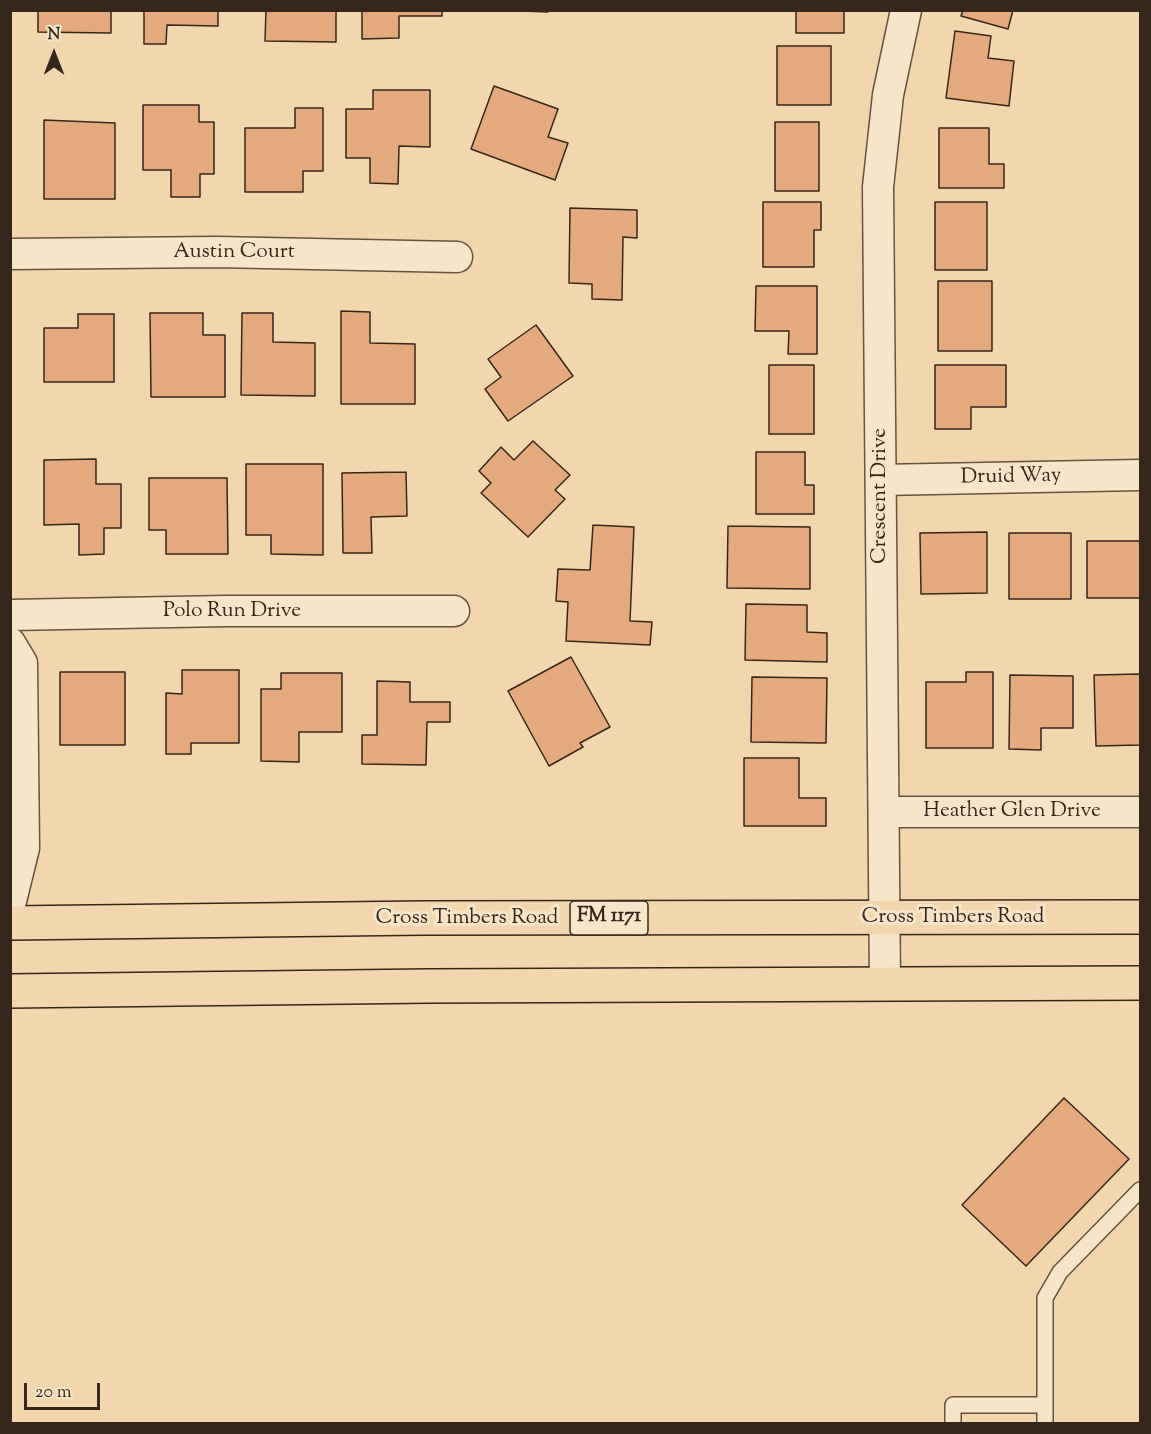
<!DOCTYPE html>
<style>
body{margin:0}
#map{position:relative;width:1151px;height:1434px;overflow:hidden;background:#f2d7ae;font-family:"Sorts Mill Goudy",serif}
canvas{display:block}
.frame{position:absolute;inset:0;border:12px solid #35271c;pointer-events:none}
.north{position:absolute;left:24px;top:24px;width:60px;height:60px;-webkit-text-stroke:4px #f7e5ca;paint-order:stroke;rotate:0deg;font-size:16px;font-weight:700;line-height:24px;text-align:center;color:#35271c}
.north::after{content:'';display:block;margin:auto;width:21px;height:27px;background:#35271c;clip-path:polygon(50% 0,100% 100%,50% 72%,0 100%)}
.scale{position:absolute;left:24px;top:1383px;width:76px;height:27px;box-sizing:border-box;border:3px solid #35271c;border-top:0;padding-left:8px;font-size:18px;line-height:21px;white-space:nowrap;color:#35271c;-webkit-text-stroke:4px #f7e5ca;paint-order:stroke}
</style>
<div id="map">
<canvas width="1151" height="1434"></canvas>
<div class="frame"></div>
<div class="north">N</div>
<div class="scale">20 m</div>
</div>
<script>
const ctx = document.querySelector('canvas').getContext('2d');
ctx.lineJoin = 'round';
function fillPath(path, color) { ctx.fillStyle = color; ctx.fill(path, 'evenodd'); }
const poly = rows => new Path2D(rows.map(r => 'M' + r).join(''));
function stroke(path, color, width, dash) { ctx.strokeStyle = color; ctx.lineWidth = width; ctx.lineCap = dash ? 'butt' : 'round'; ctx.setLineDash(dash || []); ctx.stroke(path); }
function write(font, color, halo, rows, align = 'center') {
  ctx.font = font + ' "Sorts Mill Goudy",serif'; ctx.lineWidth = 6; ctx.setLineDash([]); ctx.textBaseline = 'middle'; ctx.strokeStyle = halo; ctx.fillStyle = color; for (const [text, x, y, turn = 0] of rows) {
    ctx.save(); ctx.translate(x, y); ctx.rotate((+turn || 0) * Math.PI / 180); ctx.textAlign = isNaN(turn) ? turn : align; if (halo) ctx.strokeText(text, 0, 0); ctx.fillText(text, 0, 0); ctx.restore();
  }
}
const building = poly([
 [38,10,111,10,111,33,38,32,38,10],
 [144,10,218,10,218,26,167,25,166,44,144,44,144,10],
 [266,10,336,10,336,42,265,41,266,10],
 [362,10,442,10,442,16,399,16,399,38,362,39,362,10],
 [492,10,548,10,548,12,492,10],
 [796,10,844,10,844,33,796,33,796,10],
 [963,10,1013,10,1008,29,961,16,963,10],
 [955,31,991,36,988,58,1014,61,1009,106,946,98,955,31],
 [777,46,831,46,831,105,777,105,777,46],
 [494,86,558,109,548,137,568,143,555,180,471,149,494,86],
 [373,90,430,90,430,147,399,146,398,184,370,183,370,158,346,158,346,109,373,109,373,90],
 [143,105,199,105,199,122,214,122,214,174,200,174,200,197,171,197,171,170,143,170,143,105],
 [295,108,323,108,323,171,303,171,303,192,245,192,245,128,295,128,295,108],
 [44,120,115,123,115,199,44,199,44,120],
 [775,122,819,122,819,191,775,191,775,122],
 [939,128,989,128,989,164,1004,164,1004,188,939,188,939,128],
 [763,202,821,202,821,230,814,230,814,267,763,267,763,202],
 [935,202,987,202,987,270,935,270,935,202],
 [570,208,637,210,637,238,623,237,622,300,592,299,592,284,569,283,570,208],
 [938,281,992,281,992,351,938,351,938,281],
 [756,286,817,286,817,354,788,354,789,331,755,331,756,286],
 [341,311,370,312,370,343,415,344,415,404,341,404,341,311],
 [150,313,203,313,203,335,225,335,225,397,151,397,150,313],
 [242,313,273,313,273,342,315,343,315,396,241,395,242,313],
 [78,314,114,314,114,382,44,382,44,328,78,328,78,314],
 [536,325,573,376,508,421,485,389,501,377,488,359,536,325],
 [769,365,814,365,814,434,769,434,769,365],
 [935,365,1006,365,1006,407,971,407,971,429,935,429,935,365],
 [533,441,570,475,555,490,565,499,528,537,481,493,491,483,479,471,501,447,514,460,533,441],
 [756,452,805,452,805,485,814,485,814,514,756,514,756,452],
 [96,459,96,484,121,484,121,528,104,528,104,554,79,555,79,524,44,525,44,460,96,459],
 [246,464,323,464,323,555,271,554,271,535,246,535,246,464],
 [406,472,407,516,371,517,372,553,343,553,342,473,406,472],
 [149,478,227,478,228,554,166,554,166,530,149,530,149,478],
 [593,525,634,527,630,621,652,622,650,645,566,641,568,602,556,601,558,569,590,570,593,525],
 [728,526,810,527,810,589,727,588,728,526],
 [987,532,987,593,921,594,920,533,987,532],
 [1009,533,1071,533,1071,599,1009,599,1009,533],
 [1087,541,1140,541,1140,598,1087,598,1087,541],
 [746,604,807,605,807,632,827,633,827,662,745,660,746,604],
 [571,657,610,727,580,743,583,747,549,766,508,691,571,657],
 [182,670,239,670,239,743,191,743,191,754,166,754,166,693,182,694,182,670],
 [60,672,125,672,125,745,60,745,60,672],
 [966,672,993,672,993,748,926,748,926,682,966,682,966,672],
 [281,673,342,673,342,732,299,732,299,762,261,761,261,689,281,689,281,673],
 [1140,674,1140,745,1096,746,1094,675,1140,674],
 [1010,675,1073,676,1073,728,1041,728,1041,750,1009,749,1010,675],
 [752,677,827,678,826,743,751,742,752,677],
 [377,681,410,682,410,702,450,702,450,722,427,722,426,765,362,764,362,735,377,735,377,681],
 [744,758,799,758,799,798,826,798,826,826,744,826,744,758],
 [1064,1098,1129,1159,1026,1266,962,1205,1064,1098]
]);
fillPath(building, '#e4aa7e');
stroke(building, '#35271c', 1.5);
const service = poly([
 [953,1424,953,1405,1045,1405],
 [1045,1424,1045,1298,1060,1272,1140,1190]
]);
const minor = poly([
 [10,254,217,252,457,257],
 [881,480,1140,475],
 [10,615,226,611,454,611],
 [10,643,22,663,24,848,10,905],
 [884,812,1140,812],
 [885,984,878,187,888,95,906,10]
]);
const primary = poly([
 [10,923,424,918,1140,917],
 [10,991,430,986,1140,983]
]);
stroke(service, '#645340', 18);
stroke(minor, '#645340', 33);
stroke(primary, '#35271c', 36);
stroke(service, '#f7e5ca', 15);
stroke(minor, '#f7e5ca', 30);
stroke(primary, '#f2d7ae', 33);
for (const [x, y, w] of [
 [609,918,78]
]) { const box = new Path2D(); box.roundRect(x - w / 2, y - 17, w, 34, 4.5); ctx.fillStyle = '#f7e5ca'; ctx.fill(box); stroke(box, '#35271c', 1.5); }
write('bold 20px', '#35271c', null, [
 ["FM 1171",609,918]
]);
write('21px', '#35271c', '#f7e5ca', [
 ["Austin Court",234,253],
 ["Druid Way",1011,478,-1],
 ["Crescent Drive",881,496,-90],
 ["Polo Run Drive",232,612],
 ["Heather Glen Drive",1012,812],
 ["Cross Timbers Road",953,918],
 ["Cross Timbers Road",467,919]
]);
</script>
